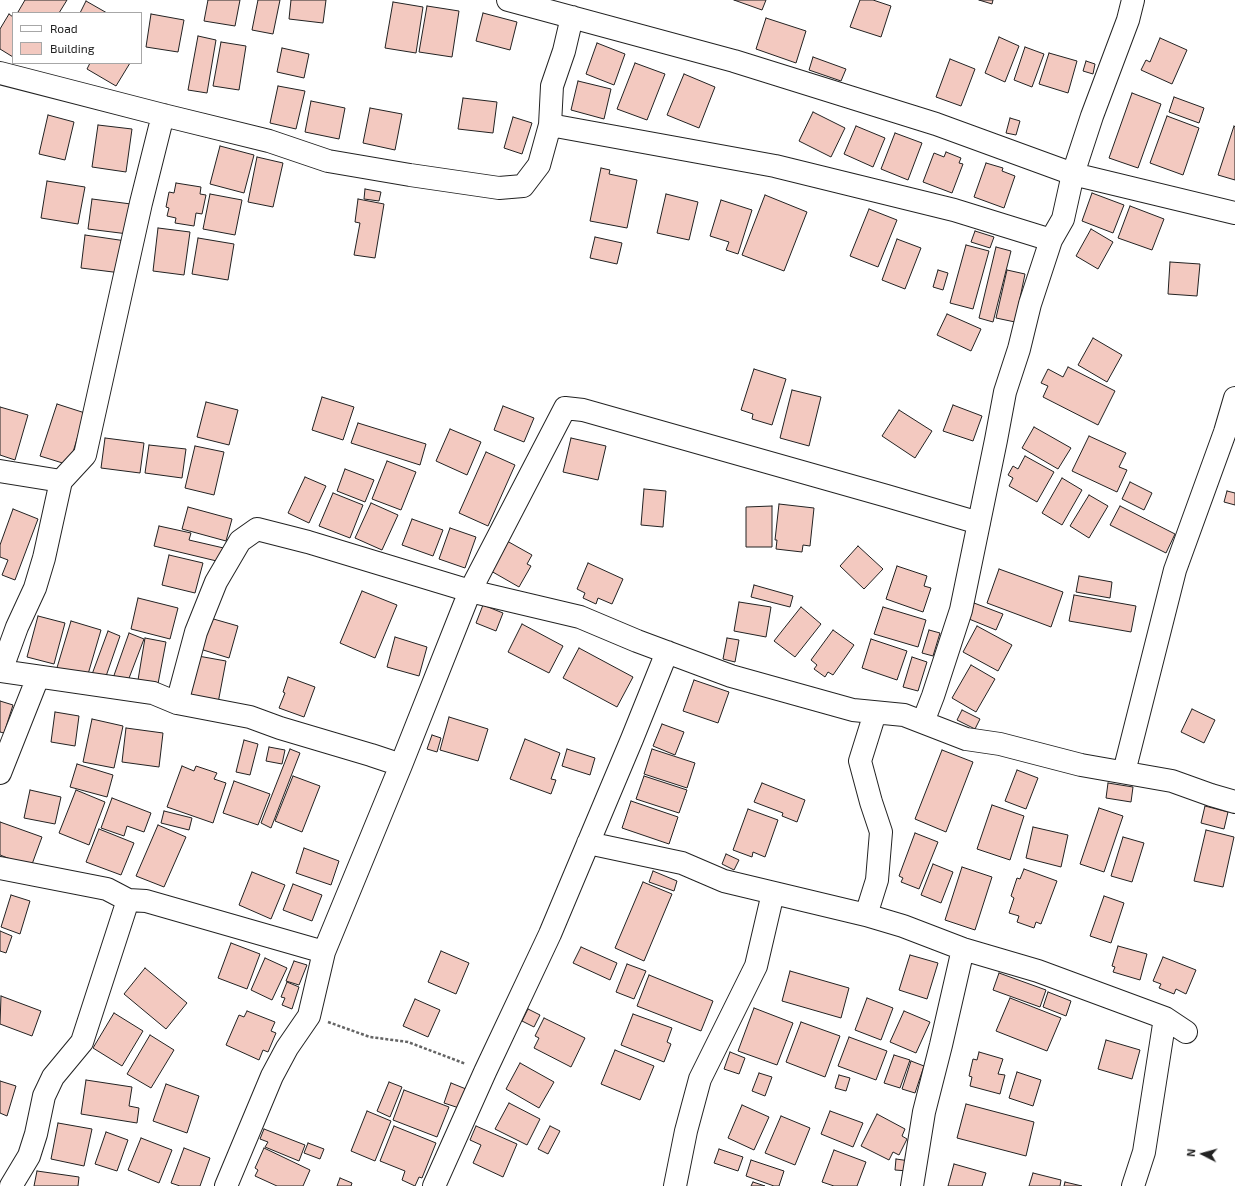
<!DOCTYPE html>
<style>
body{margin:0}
#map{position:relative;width:1235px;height:1186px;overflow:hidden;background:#fff;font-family:"Exo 2",sans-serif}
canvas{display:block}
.legend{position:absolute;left:12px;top:12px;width:130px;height:52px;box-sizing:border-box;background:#fff;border:1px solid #a7a7a7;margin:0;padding:5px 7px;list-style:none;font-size:12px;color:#222}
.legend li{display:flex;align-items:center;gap:8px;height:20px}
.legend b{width:20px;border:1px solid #a7a7a7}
.north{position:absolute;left:1183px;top:1134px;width:40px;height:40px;-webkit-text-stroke:3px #fff;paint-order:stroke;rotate:276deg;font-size:11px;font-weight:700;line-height:16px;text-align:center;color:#222}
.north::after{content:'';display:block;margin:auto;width:14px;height:18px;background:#222;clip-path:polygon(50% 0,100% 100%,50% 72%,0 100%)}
</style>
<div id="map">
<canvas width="1235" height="1186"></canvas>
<ul class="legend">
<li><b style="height:5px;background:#fff"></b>Road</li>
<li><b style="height:11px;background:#f3c9c0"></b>Building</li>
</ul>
<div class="north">N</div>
</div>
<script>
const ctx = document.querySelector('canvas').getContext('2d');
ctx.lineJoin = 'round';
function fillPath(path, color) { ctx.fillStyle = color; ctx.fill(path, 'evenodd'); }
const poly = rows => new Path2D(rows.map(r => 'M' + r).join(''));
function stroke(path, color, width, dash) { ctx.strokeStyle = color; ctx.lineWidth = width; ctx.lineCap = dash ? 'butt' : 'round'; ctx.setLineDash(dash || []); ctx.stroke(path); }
const building = poly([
 [25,0,67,0,59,13,20,13,18,12,25,0],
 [208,0,240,0,235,26,204,21,208,0],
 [258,0,280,0,273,34,252,30,258,0],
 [291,0,326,0,323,23,289,19,291,0],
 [734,0,766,0,762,10,734,0],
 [860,0,873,0,891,6,881,37,850,27,860,0],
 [979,0,993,0,992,4,979,0],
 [86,1,107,13,80,13,86,1],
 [393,2,423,7,416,53,385,48,393,2],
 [427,6,459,11,452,57,419,52,427,6],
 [483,13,517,22,510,50,476,41,483,13],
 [9,14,13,17,13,57,0,49,0,29,9,14],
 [151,14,184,20,178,52,146,47,151,14],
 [766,18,806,31,796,63,756,49,766,18],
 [198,36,216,40,207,93,188,90,198,36],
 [999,37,1019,46,1005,82,985,73,999,37],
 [1160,38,1187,50,1172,84,1141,70,1146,60,1150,62,1160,38],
 [221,42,246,46,239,90,213,86,221,42],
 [597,43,625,54,614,85,586,74,597,43],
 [1025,47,1044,54,1032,87,1014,80,1025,47],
 [282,48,309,54,304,78,277,72,282,48],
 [1049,53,1077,61,1068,93,1039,84,1049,53],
 [813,57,846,69,841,81,809,70,813,57],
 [950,59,975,69,961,106,936,97,950,59],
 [1086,61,1095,64,1093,74,1083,71,1086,61],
 [90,63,130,63,116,86,87,69,90,63],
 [635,63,665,74,647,120,617,109,635,63],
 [684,74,715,87,699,128,667,115,684,74],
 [578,81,611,89,604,119,571,110,578,81],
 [278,86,305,91,296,129,270,123,278,86],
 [1132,93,1161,104,1138,168,1109,158,1132,93],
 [1174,97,1204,108,1199,123,1169,112,1174,97],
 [463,98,497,102,493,133,458,129,463,98],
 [311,101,345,108,339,139,305,132,311,101],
 [370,108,402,114,395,150,363,143,370,108],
 [813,112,845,128,831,157,799,141,813,112],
 [48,115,74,122,65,160,39,154,48,115],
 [1167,116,1199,128,1183,175,1150,163,1167,116],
 [513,117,532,123,522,154,504,148,513,117],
 [1010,118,1020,121,1016,135,1006,133,1010,118],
 [98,125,132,129,126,172,92,167,98,125],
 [856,126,885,138,873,167,844,154,856,126],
 [1234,126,1235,127,1235,180,1218,175,1234,126],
 [895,133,922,143,908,180,881,169,895,133],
 [220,146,254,155,244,193,210,184,220,146],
 [946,152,961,158,959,163,963,164,952,193,923,182,934,153,944,157,946,152],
 [257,157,283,163,273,207,248,202,257,157],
 [986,163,1003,168,1002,171,1015,176,1004,208,974,197,986,163],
 [601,168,610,170,609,174,637,180,627,228,590,221,601,168],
 [47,181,85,187,78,224,41,218,47,181],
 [176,183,201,187,200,194,206,195,202,214,196,213,194,226,175,223,176,218,167,216,169,208,166,207,169,192,174,193,176,183],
 [365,189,381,192,379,201,364,199,365,189],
 [1092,193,1124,205,1113,233,1082,221,1092,193],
 [210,194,242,200,235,235,203,229,210,194],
 [666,194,698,202,689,240,657,233,666,194],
 [765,195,807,212,784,271,742,255,765,195],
 [92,199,131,204,128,234,88,229,92,199],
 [358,199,384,204,375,258,354,255,360,223,355,222,358,199],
 [721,200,752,210,738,254,726,250,729,242,710,236,721,200],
 [1130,206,1164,219,1152,250,1118,238,1130,206],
 [869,209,897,220,878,267,850,256,869,209],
 [158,228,190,232,184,275,153,271,158,228],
 [1091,229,1113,242,1098,269,1076,256,1091,229],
 [975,231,994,237,990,248,971,242,975,231],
 [85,235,126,241,121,273,81,268,85,235],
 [595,237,622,243,617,264,590,258,595,237],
 [198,238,234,244,228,280,192,274,198,238],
 [897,239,921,248,905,289,882,280,897,239],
 [966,245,989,251,973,309,950,303,966,245],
 [996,247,1011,251,993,322,979,318,996,247],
 [1170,262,1200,264,1197,296,1168,294,1170,262],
 [938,270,948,273,943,290,933,287,938,270],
 [1007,270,1025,274,1015,322,996,318,1007,270],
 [947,314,981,329,971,351,937,335,947,314],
 [1093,338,1122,355,1107,382,1078,365,1093,338],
 [1068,367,1115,391,1098,425,1043,397,1048,386,1041,383,1048,369,1063,377,1068,367],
 [754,369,786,379,772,425,752,419,753,414,741,410,754,369],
 [792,390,821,397,809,446,780,438,792,390],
 [322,397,354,407,343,440,312,430,322,397],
 [206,402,238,410,229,445,197,437,206,402],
 [57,404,85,413,69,465,40,456,57,404],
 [953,405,982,416,973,441,943,431,953,405],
 [503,406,534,418,524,442,494,430,503,406],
 [0,407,28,415,15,460,0,455,0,407],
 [899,410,932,431,915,458,882,436,899,410],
 [358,423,426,444,420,465,351,443,358,423],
 [1034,427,1071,448,1058,469,1022,448,1034,427],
 [450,429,481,442,467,475,436,461,450,429],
 [1089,436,1126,453,1119,467,1127,470,1117,492,1072,471,1089,436],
 [105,438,144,443,140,473,101,468,105,438],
 [571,438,606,446,598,480,563,472,571,438],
 [149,445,186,449,182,478,145,473,149,445],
 [195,446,224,452,214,495,185,488,195,446],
 [486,452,515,465,488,526,459,513,486,452],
 [1025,456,1054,472,1037,502,1009,486,1013,478,1008,475,1013,466,1018,469,1025,456],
 [387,461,416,472,401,510,372,499,387,461],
 [345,469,374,480,365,502,337,491,345,469],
 [305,477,326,486,309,523,288,513,305,477],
 [1062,478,1082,490,1062,525,1042,513,1062,478],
 [1130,482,1152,493,1144,510,1122,499,1130,482],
 [644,489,666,491,663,527,641,525,644,489],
 [1227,491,1235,493,1235,505,1224,502,1227,491],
 [333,493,363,505,350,538,319,526,333,493],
 [1089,495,1108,506,1089,538,1070,526,1089,495],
 [371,503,398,515,382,550,355,538,371,503],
 [779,504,814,508,810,546,803,545,802,552,776,549,777,540,775,540,779,504],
 [772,506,772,547,746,547,746,507,772,506],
 [1120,506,1175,534,1166,553,1110,525,1120,506],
 [188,507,232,519,226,541,182,529,188,507],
 [13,509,38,519,15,580,2,575,8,560,0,557,0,545,13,509],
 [412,519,443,530,433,556,402,545,412,519],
 [159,526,191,533,189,540,228,549,225,563,154,546,159,526],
 [450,528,476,537,465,568,439,559,450,528],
 [507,541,532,555,527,564,531,566,519,587,491,571,507,541],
 [858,546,883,569,864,589,840,566,858,546],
 [169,555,203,563,195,593,162,585,169,555],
 [588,563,623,579,612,604,598,598,596,604,583,598,585,593,577,589,588,563],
 [897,566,927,576,924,586,931,588,923,612,886,599,897,566],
 [999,569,1063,592,1051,627,987,603,999,569],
 [1079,576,1112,582,1110,598,1076,592,1079,576],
 [754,585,793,596,790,607,751,597,754,585],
 [362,591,397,605,375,658,340,643,362,591],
 [1074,595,1136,606,1131,632,1069,621,1074,595],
 [138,598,178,608,170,639,131,629,138,598],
 [739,602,771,607,766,637,734,631,739,602],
 [974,603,1003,614,996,630,969,619,974,603],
 [483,605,503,613,496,631,476,623,483,605],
 [801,607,821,624,795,657,774,641,801,607],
 [883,607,926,620,918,647,874,634,883,607],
 [38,616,65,623,54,664,27,657,38,616],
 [210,618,238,626,229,658,200,649,210,618],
 [71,621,101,630,86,681,56,671,71,621],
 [522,624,563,646,549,673,508,652,522,624],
 [977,626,1012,645,998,671,963,652,977,626],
 [833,630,854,645,833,675,828,672,825,677,814,669,817,665,811,660,833,630],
 [929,630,940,633,933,656,922,653,929,630],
 [108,631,120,636,104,682,91,677,108,631],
 [129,633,144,639,126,686,112,681,129,633],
 [395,637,427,647,419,676,387,667,395,637],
 [145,638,166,642,157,689,137,686,145,638],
 [727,638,739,640,735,662,723,659,727,638],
 [871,639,907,651,897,680,862,668,871,639],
 [579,648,633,677,617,707,563,678,579,648],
 [198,656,226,661,218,703,190,697,198,656],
 [912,657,927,662,918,691,903,687,912,657],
 [971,665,995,679,976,712,952,698,971,665],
 [288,677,315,687,304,717,279,708,285,693,283,692,288,677],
 [694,680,729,692,718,723,683,711,694,680],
 [0,701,13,705,4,733,0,732,0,701],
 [1192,709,1215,720,1204,743,1181,732,1192,709],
 [962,710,980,719,975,729,957,720,962,710],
 [55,712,79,716,75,746,51,742,55,712],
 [449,717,488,729,478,761,440,750,449,717],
 [92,719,123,726,114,768,83,762,92,719],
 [662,724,684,732,675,755,653,746,662,724],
 [126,728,163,733,159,767,122,762,126,728],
 [432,735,441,738,437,752,427,749,432,735],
 [525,739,560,753,551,779,556,780,551,794,510,779,525,739],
 [244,740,258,744,250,775,236,772,244,740],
 [269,747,285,750,282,764,266,761,269,747],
 [290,749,300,753,271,828,261,823,290,749],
 [567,749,595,758,590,775,562,766,567,749],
 [652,749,695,763,687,788,644,774,652,749],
 [942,750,973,762,946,832,915,819,942,750],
 [77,764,113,775,107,797,70,787,77,764],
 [182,766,194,771,196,766,217,773,214,779,226,783,213,823,167,807,182,766],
 [1017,770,1038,778,1026,809,1005,801,1017,770],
 [293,776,320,786,302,832,275,821,293,776],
 [644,776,687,790,679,813,636,799,644,776],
 [234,781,270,794,258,825,223,813,234,781],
 [762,783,805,800,797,822,782,816,783,813,754,802,762,783],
 [1108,783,1133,787,1131,802,1106,798,1108,783],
 [30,790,61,797,55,824,24,818,30,790],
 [76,790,105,802,89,845,59,833,76,790],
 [112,798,151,813,144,832,127,826,124,836,101,828,112,798],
 [631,801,678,817,669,844,622,828,631,801],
 [992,805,1024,816,1010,860,977,849,992,805],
 [1205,806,1228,812,1224,829,1201,823,1205,806],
 [1099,808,1123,816,1104,872,1080,864,1099,808],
 [748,809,778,820,765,857,753,852,752,857,733,850,748,809],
 [164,811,192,818,189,830,161,823,164,811],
 [0,822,42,837,31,867,0,855,0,822],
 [158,825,186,837,164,887,136,876,158,825],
 [1033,827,1068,835,1061,867,1026,858,1033,827],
 [99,829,134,843,121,875,86,862,99,829],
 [1206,830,1234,837,1223,887,1194,881,1206,830],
 [915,833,938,842,919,889,901,882,903,878,899,876,915,833],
 [1123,837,1144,843,1132,882,1111,876,1123,837],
 [304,848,339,861,331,885,296,873,304,848],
 [726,854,739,860,734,870,722,864,726,854],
 [933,864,953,872,941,903,921,895,933,864],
 [962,867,992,877,975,930,945,920,962,867],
 [1024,869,1057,881,1041,924,1036,922,1034,928,1017,922,1019,916,1009,913,1014,898,1011,896,1017,878,1020,879,1024,869],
 [653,871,677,881,674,891,649,882,653,871],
 [252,872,285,885,271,919,239,905,252,872],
 [643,882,672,894,644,961,615,948,643,882],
 [293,884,322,895,312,921,283,910,293,884],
 [11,895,30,901,20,934,1,927,11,895],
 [1104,896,1124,903,1111,943,1090,936,1104,896],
 [0,931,12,936,6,953,0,951,0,931],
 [231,943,260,954,247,989,218,978,231,943],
 [1118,946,1147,954,1140,980,1113,972,1115,967,1112,966,1118,946],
 [581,947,617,963,610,980,573,963,581,947],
 [441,951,469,963,456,994,428,982,441,951],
 [910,955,938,963,927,999,899,990,910,955],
 [1163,957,1196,970,1186,994,1176,989,1174,994,1159,988,1161,984,1153,981,1163,957],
 [265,958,287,968,272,1000,251,990,265,958],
 [294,961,307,965,299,985,286,981,294,961],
 [627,964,646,971,634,999,616,992,627,964],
 [145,968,187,1003,166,1029,124,994,145,968],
 [790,971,849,988,841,1018,782,1001,790,971],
 [999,973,1046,990,1040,1007,993,990,999,973],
 [649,975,713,1001,701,1031,637,1006,649,975],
 [287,982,299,987,292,1009,282,1005,285,998,281,997,287,982],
 [1048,992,1071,1001,1066,1016,1043,1007,1048,992],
 [1,996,41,1011,32,1036,0,1024,1,996],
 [867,998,893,1008,881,1040,855,1030,867,998],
 [1010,998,1061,1018,1047,1051,996,1031,1010,998],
 [415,999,440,1010,428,1037,403,1026,415,999],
 [754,1008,793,1023,777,1065,738,1051,754,1008],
 [528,1009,540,1015,534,1027,522,1021,528,1009],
 [247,1011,275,1022,271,1031,276,1033,268,1052,263,1050,259,1060,226,1045,239,1015,244,1017,247,1011],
 [904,1011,930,1022,916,1053,890,1042,904,1011],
 [114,1013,143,1031,122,1066,93,1048,114,1013],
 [633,1014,672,1028,667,1042,671,1044,664,1062,621,1045,633,1014],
 [544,1018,585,1038,571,1067,534,1048,539,1038,535,1036,544,1018],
 [801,1022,840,1036,825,1077,786,1062,801,1022],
 [150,1035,174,1050,151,1088,127,1074,150,1035],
 [849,1037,887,1051,876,1080,838,1066,849,1037],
 [1106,1040,1140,1050,1132,1079,1098,1069,1106,1040],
 [615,1050,654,1066,640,1100,601,1084,615,1050],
 [730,1052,745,1058,739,1074,724,1069,730,1052],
 [979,1052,1003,1059,998,1074,1005,1075,1000,1094,970,1086,972,1077,969,1076,973,1059,977,1060,979,1052],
 [894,1055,910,1060,900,1088,884,1083,894,1055],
 [911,1061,924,1066,915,1093,902,1089,911,1061],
 [520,1063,554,1082,539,1108,506,1089,520,1063],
 [1017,1072,1041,1080,1033,1106,1009,1098,1017,1072],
 [759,1073,772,1077,765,1096,752,1091,759,1073],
 [839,1075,850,1078,846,1091,835,1088,839,1075],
 [86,1080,132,1087,129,1106,139,1108,137,1123,81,1114,86,1080],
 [0,1081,16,1086,7,1116,0,1113,0,1081],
 [389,1082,402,1087,390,1117,377,1111,389,1082],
 [451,1083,466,1089,459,1108,444,1103,451,1083],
 [166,1084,199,1096,187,1133,153,1121,166,1084],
 [404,1090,449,1107,437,1137,393,1120,404,1090],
 [509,1103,540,1119,527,1145,495,1129,509,1103],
 [966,1104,1034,1122,1026,1156,957,1138,966,1104],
 [742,1105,769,1117,754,1150,728,1138,742,1105],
 [367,1111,391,1121,375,1161,351,1151,367,1111],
 [830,1111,863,1123,853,1147,821,1134,830,1111],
 [877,1114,905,1129,902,1136,907,1139,899,1155,893,1152,889,1160,861,1146,877,1114],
 [781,1116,810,1128,795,1165,765,1153,781,1116],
 [58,1123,92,1129,84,1166,51,1159,58,1123],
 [394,1126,436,1143,422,1178,419,1177,415,1186,402,1180,405,1171,380,1161,394,1126],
 [476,1126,517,1144,503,1177,473,1163,481,1145,470,1140,476,1126],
 [550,1126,560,1131,548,1154,538,1149,550,1126],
 [264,1129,305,1145,299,1161,265,1147,268,1142,260,1139,264,1129],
 [106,1132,128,1140,117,1171,95,1164,106,1132],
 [141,1138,172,1150,159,1183,128,1170,141,1138],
 [308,1143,324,1149,320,1159,304,1153,308,1143],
 [184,1148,210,1158,200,1186,180,1186,171,1183,184,1148],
 [264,1148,310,1170,303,1186,277,1186,255,1176,258,1170,255,1168,264,1148],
 [719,1149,743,1157,738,1171,714,1163,719,1149],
 [834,1150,866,1162,857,1186,834,1186,822,1182,834,1150],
 [896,1159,910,1161,908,1171,895,1170,896,1159],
 [751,1160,784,1171,779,1186,774,1186,746,1176,751,1160],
 [954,1164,986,1173,982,1186,948,1186,954,1164],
 [37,1171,79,1177,78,1186,34,1186,37,1171],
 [1033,1173,1061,1180,1060,1186,1029,1186,1033,1173],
 [340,1178,352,1183,351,1186,337,1186,340,1178],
 [753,1182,765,1186,751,1186,753,1182],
 [1065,1182,1082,1186,1064,1186,1065,1182]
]);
fillPath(building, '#f3c9c0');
stroke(building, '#222', 1);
const minor = poly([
 [508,0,734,61,936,124,1073,174,1235,213],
 [0,73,163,115,269,141,328,161,410,175,499,188,523,186,539,165,550,125,552,86,564,51,572,17],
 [550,125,775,166,954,210,1051,240],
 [0,471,61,481],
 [0,671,153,693,177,703,250,717,280,728,371,755,401,765],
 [1,671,17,627,35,588,44,558,61,481,85,455,141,203,163,115],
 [177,703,196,632,216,582,240,541,257,529,308,542,470,591,580,617,637,641,731,676,853,710,904,715,966,739,1000,744,1081,765,1172,781,1211,795,1235,802],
 [923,722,933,696,961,610,996,440,1005,392,1019,349,1030,304,1051,240,1063,219,1073,174,1092,116,1128,20,1133,0],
 [1124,772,1175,570,1225,432,1235,398],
 [0,773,38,677],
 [588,843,682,863,724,881,866,915,903,926,963,949,1038,971,1165,1018,1186,1032],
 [0,868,107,889,128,900,146,901,324,952],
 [866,915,877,880,881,832,871,802,860,761,875,713],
 [11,1186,29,1156,36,1134,44,1096,53,1077,82,1042,128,900],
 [226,1186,272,1076,287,1048,309,1016,324,952,401,765,470,591,565,408,583,410,887,496,979,523],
 [434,1186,485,1072,550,934,632,739,667,652],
 [675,1186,686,1131,700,1079,756,966,773,893],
 [912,1186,924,1112,941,1045,963,949],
 [1133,1186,1144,1152,1165,1018]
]);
stroke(minor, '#222', 24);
stroke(poly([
 [328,1022,370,1037,408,1042,466,1064]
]), '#646464', 2.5, [3, 2]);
stroke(minor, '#fff', 22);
</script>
